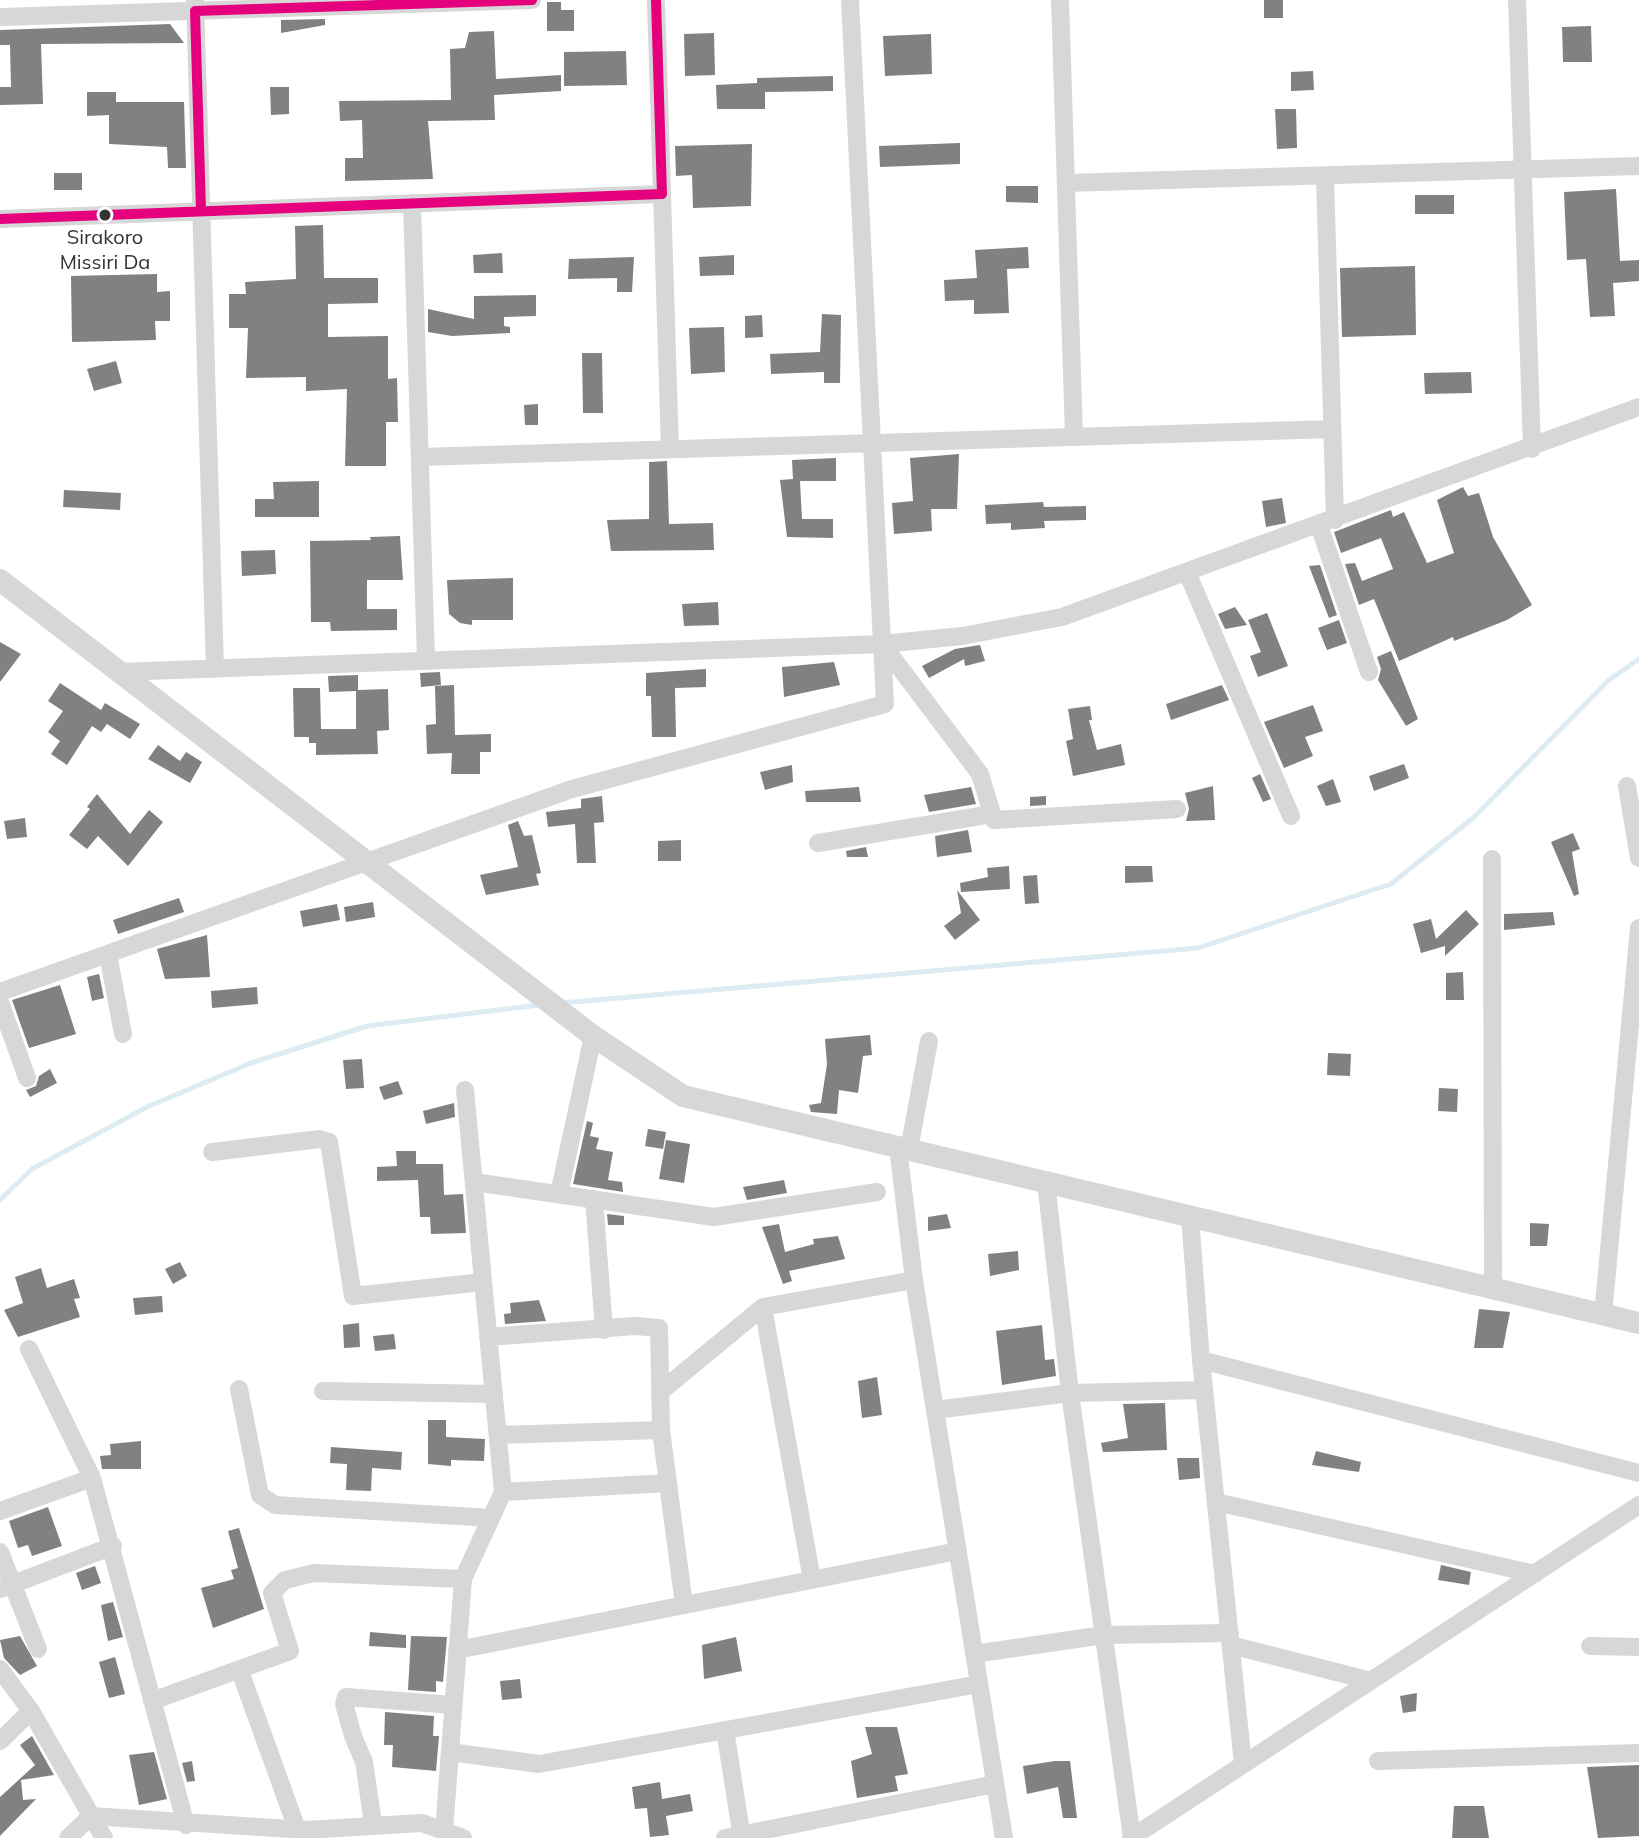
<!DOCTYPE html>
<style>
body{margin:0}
canvas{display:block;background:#fff}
</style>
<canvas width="1639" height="1838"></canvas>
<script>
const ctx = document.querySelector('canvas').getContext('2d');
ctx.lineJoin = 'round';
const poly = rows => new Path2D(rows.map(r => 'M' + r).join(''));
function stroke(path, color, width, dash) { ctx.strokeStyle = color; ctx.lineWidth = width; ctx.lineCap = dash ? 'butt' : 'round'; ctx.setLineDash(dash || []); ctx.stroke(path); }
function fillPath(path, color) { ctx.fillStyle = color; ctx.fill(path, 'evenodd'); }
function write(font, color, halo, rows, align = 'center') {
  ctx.font = font + ' Mulish,sans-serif'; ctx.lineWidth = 8; ctx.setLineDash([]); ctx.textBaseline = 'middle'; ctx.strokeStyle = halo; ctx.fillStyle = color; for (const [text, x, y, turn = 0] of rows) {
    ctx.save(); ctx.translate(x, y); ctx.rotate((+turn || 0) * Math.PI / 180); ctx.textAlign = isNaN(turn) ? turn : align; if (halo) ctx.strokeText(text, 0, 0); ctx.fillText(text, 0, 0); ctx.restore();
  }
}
stroke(poly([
 [561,1003,1198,948,1391,884,1473,818,1609,680,1639,659],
 [0,1200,32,1169,147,1107,251,1063,367,1026,539,1005]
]), '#ddebf3', 5);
fillPath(poly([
 [1264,0,1283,0,1283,18,1264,18],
 [547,2,561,2,561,10,574,10,574,31,547,31],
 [325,19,325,25,281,33,281,20],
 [170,24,184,43,41,44,43,104,0,105,0,87,11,87,10,45,0,45,0,30],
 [1591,26,1592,62,1563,62,1562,27],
 [494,31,496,79,561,75,561,91,494,95,495,120,428,121,433,179,345,181,345,158,363,158,362,120,340,121,339,101,451,100,450,49,465,48,469,32],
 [714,33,715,75,685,76,684,34],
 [931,34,932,74,885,76,883,36],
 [626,51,627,85,564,86,564,52],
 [1313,71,1314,90,1291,91,1291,72],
 [833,76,833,91,765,92,765,109,717,109,716,85,757,83,757,78],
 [270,87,289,87,289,114,271,115],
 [87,92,116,92,116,102,184,102,186,168,168,168,167,147,109,144,109,115,87,116],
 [1275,109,1296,109,1297,148,1277,149],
 [960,143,960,164,880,167,879,146],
 [752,144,751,206,693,208,692,175,676,176,675,146],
 [54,173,82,173,82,190,54,190],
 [1006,186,1038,186,1038,203,1006,202],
 [1616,189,1620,261,1639,260,1639,281,1613,283,1615,316,1590,317,1586,259,1567,260,1564,192],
 [1415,195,1454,195,1454,214,1415,214],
 [323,225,324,278,378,278,378,303,328,304,328,337,388,336,388,379,397,378,398,422,386,422,386,466,345,466,347,389,306,391,306,377,246,378,248,328,229,328,229,294,246,294,245,282,296,279,295,226],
 [1028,247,1029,268,1007,269,1009,313,974,314,974,300,945,301,944,280,977,278,975,250],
 [502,253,503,273,474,273,473,255],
 [734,255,734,275,700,276,699,257],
 [634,257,632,292,617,292,617,278,568,279,569,259],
 [1415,266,1416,335,1342,337,1340,268],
 [157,274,157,292,170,291,170,321,155,321,156,340,72,342,71,276],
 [536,295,536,316,504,317,504,326,510,327,510,333,452,336,428,332,428,309,474,319,474,296],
 [822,314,841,315,840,383,824,383,824,372,771,374,770,354,820,352],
 [762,315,763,337,745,338,745,316],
 [724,327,725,372,691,374,689,328],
 [582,353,602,353,603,413,583,413],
 [116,361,122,383,94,391,87,369],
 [1471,372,1472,393,1425,394,1424,373],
 [538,404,538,425,525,425,524,405],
 [959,454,957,509,931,509,932,531,894,534,892,503,913,501,910,458],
 [836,458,836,481,800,481,802,519,833,519,833,538,787,537,780,480,793,479,792,460],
 [667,461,669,524,713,523,714,550,611,551,607,520,649,519,649,462],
 [319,481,319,517,255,517,255,499,274,499,273,482],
 [1463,487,1468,496,1479,493,1493,537,1532,605,1507,620,1454,641,1453,637,1399,661,1374,599,1359,605,1345,564,1355,563,1362,581,1393,569,1381,538,1341,553,1334,532,1391,510,1393,517,1404,512,1427,563,1454,553,1437,500],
 [64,490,121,493,120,510,63,507],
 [1282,498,1286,523,1266,527,1262,501],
 [1043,502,1044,507,1086,506,1086,520,1044,521,1045,528,1011,530,1011,523,986,524,985,505],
 [400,536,403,580,367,580,367,609,397,609,397,630,331,631,330,622,311,622,310,541,371,540,370,537],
 [275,550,276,574,242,576,241,551],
 [1320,565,1337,615,1329,618,1309,566],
 [513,578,513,620,472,620,472,625,460,623,449,614,447,580],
 [718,602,719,625,684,626,682,604],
 [1235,607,1247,625,1225,629,1218,614],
 [1267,613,1288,666,1258,677,1250,656,1261,652,1248,620],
 [1339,620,1347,643,1327,650,1318,628],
 [0,642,21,654,0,682],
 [980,645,985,661,965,666,964,659,929,678,922,666,955,649],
 [1391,651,1418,719,1406,726,1378,680,1381,669,1377,657],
 [834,662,840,685,784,697,782,667],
 [706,669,706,687,675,688,676,737,652,737,651,696,646,696,646,673],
 [440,672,441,685,421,687,420,673],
 [358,675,358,690,388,689,389,730,377,731,378,754,316,755,316,743,309,743,309,737,294,737,293,688,320,688,321,729,356,729,356,691,329,692,328,676],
 [60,683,101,710,105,703,140,724,130,739,107,724,101,732,92,726,67,765,51,754,60,741,48,732,63,711,48,701],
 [454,685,455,735,491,734,491,752,480,752,480,774,451,774,452,753,427,754,426,725,436,724,435,686],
 [1222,685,1229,700,1171,720,1166,704],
 [1313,705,1323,731,1305,737,1313,756,1284,768,1264,722],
 [1090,706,1092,720,1089,720,1097,750,1121,744,1125,765,1073,776,1066,741,1073,739,1068,709],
 [158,745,180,761,186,752,202,762,190,783,148,759],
 [1404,764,1409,778,1374,791,1369,776],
 [792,765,793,782,765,790,760,772],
 [1260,774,1271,799,1263,802,1252,778],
 [1333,779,1341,802,1326,806,1317,786],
 [1213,786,1215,820,1186,821,1189,809,1185,793],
 [859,787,861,802,806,802,805,791],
 [971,787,976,804,929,812,924,795],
 [97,794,130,834,149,810,163,822,128,866,98,836,87,849,69,835,90,809,87,807],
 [602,796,604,822,594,823,596,863,577,863,575,824,548,827,546,812,581,808,581,799],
 [1046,796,1046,805,1030,806,1030,797],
 [25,818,27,837,7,839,4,821],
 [518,821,524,836,532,835,541,873,536,874,539,885,486,895,480,875,518,867,508,825],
 [968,830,972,852,937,857,935,836],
 [1573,833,1580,849,1572,852,1579,894,1574,896,1551,842],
 [681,840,681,861,658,861,658,841],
 [866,847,868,857,847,857,846,851],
 [1009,866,1010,889,961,892,960,883,988,877,987,868],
 [1125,866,1152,866,1153,882,1125,883],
 [1037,875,1039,903,1025,904,1023,876],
 [957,890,980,920,955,940,944,926,961,913],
 [179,898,184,912,118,934,113,920],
 [373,902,375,917,346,922,344,907],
 [337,904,340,920,303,927,300,911],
 [1466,910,1479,924,1445,956,1445,946,1421,953,1413,924,1431,919,1436,939],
 [1553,912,1555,925,1504,930,1504,914],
 [207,935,210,977,165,979,157,949],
 [1463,972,1464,1000,1446,1000,1446,973],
 [99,974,104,998,92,1001,87,977],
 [60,985,76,1034,29,1048,12,1000],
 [257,987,258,1004,212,1008,211,991],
 [870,1035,872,1055,863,1056,858,1093,839,1090,837,1114,811,1112,809,1105,821,1103,827,1064,825,1039],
 [1328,1053,1351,1054,1350,1076,1327,1075],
 [362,1059,364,1088,346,1089,343,1060],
 [50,1069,57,1083,30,1097,26,1090,36,1086,39,1076],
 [398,1081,403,1094,384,1100,379,1087],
 [1439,1088,1458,1089,1457,1112,1438,1111],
 [454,1103,455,1117,426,1124,423,1111],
 [587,1121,593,1123,590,1136,599,1138,596,1149,613,1152,608,1180,622,1182,623,1192,573,1184],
 [648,1129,666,1132,663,1149,645,1146],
 [666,1140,690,1144,684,1183,659,1179],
 [396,1151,416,1151,416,1164,443,1164,444,1195,463,1194,466,1233,431,1234,430,1217,420,1217,418,1180,377,1181,377,1167,397,1166],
 [784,1180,787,1193,747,1200,743,1187],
 [607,1214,624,1216,624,1225,608,1225],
 [947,1214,951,1228,928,1231,928,1217],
 [1530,1223,1549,1224,1547,1246,1530,1246],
 [779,1224,785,1252,814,1244,813,1239,838,1236,845,1259,789,1271,792,1281,783,1284,762,1227],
 [1018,1251,1019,1270,990,1276,988,1254],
 [180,1262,187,1276,173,1284,165,1269],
 [41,1268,47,1288,74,1279,80,1298,74,1299,80,1317,18,1337,4,1310,23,1303,15,1277],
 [162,1296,163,1312,135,1315,133,1298],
 [539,1300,546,1321,505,1324,504,1314,511,1313,510,1303],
 [1479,1309,1510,1312,1503,1348,1474,1348],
 [359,1323,360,1347,344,1348,343,1325],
 [1042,1325,1045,1360,1054,1359,1056,1376,1002,1385,996,1331],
 [394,1334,396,1349,375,1351,373,1336],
 [877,1377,882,1415,862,1418,858,1381],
 [1165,1403,1167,1450,1103,1452,1101,1443,1128,1438,1123,1404],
 [428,1420,446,1420,446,1437,485,1439,484,1461,451,1460,451,1466,428,1464],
 [141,1441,141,1469,102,1469,100,1456,111,1455,110,1444],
 [331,1447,402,1452,401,1470,372,1468,371,1491,346,1490,347,1464,330,1463],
 [1316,1451,1361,1462,1359,1472,1312,1465],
 [1177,1458,1199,1458,1200,1478,1179,1480],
 [48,1507,62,1546,32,1556,28,1545,18,1548,9,1521],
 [239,1528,264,1609,213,1628,201,1588,234,1579,231,1570,238,1568,228,1531],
 [1441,1565,1471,1572,1469,1585,1438,1580],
 [95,1566,101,1583,82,1590,76,1573],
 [113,1602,123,1637,108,1641,101,1605],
 [370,1632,406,1635,406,1648,369,1646],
 [20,1636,37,1666,20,1675,4,1658,0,1640],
 [411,1636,447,1637,443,1682,436,1681,436,1692,408,1690],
 [736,1637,742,1671,704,1679,702,1645],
 [115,1657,125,1694,109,1698,99,1662],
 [520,1679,522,1698,502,1700,500,1681],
 [1417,1693,1416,1711,1403,1713,1400,1696],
 [385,1712,434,1716,433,1736,439,1736,436,1771,392,1767,393,1745,384,1745],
 [865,1727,897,1727,908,1774,895,1776,898,1791,857,1798,851,1761,872,1754],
 [32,1736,54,1775,21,1780,23,1800,36,1799,0,1836,0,1797,35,1765,20,1745],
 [154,1752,167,1799,139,1805,129,1755],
 [192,1761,195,1781,187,1782,182,1763],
 [1055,1761,1070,1761,1077,1818,1063,1818,1058,1787,1027,1794,1023,1766],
 [1639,1765,1639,1836,1598,1838,1587,1767],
 [660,1782,662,1799,690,1794,693,1811,666,1816,669,1835,650,1837,647,1808,635,1809,632,1787],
 [1454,1806,1484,1806,1489,1838,1452,1838]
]), '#818181');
stroke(poly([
 [195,0,215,669],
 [656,0,670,449],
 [1060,0,1074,437],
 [1517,0,1532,449],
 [0,17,532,0],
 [1325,176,1335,520],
 [1066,183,1639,166],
 [412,203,426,661],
 [0,219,662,194],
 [420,457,1332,429],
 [1319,525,1369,672],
 [1187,572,1291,816],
 [882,644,980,774,994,820,1177,809],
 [120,672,882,644,962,636,1062,617,1639,407],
 [1627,786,1639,858],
 [818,843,992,814],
 [1492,859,1493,1288],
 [108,954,123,1034],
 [0,992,572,789,885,704,850,0],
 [0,1002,27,1078],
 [898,1147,914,1280,1004,1838],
 [909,1150,929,1041],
 [212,1152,320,1139,329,1142,353,1296,483,1282],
 [474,1182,714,1217,877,1192],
 [1046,1182,1070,1393,1132,1838],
 [559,1194,593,1036],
 [594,1199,604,1330],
 [1190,1217,1201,1360,1243,1764],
 [763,1307,812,1580],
 [1603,1315,1639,928],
 [488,1337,635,1326,659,1328,661,1430,684,1605],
 [29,1349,92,1478,186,1825],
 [1201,1360,1639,1473],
 [239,1389,260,1495,275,1505,491,1518],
 [323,1391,494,1394],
 [660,1392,763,1307,914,1280],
 [935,1410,1070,1393,1204,1390],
 [498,1435,661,1430],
 [503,1492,668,1483],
 [1216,1502,1535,1574],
 [0,1511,92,1478],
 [0,1552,38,1649],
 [0,1589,113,1546],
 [1231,1645,1371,1681],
 [1590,1646,1639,1647],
 [457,1650,958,1551],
 [974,1654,1104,1635,1230,1633],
 [0,1669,31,1711,104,1838],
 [240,1671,297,1829],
 [152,1701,290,1651,272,1593,285,1580,314,1573,463,1579],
 [725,1730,742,1838],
 [0,1741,31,1711],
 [450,1752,539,1764,979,1684],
 [1378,1761,1639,1753],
 [373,1823,364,1762,353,1736,344,1704,346,1697,453,1705],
 [444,1831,463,1579,503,1492,465,1090],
 [68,1838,91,1816,305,1830,422,1823,463,1838],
 [725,1838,995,1784],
 [1131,1838,1639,1505]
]), '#d7d7d7', 18);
stroke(poly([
 [0,580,593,1036,683,1096,1639,1323]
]), '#d7d7d7', 22);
stroke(poly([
 [201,211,195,11,532,0],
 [0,219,662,194,656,0]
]), '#e5007d', 10);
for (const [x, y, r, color] of [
 [105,215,7,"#333"]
]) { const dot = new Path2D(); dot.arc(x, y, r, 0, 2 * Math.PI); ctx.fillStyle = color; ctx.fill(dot); stroke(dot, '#fff', 3); }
write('20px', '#333', '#fff', [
 ["Sirakoro",105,238],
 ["Missiri Da",105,263]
]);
</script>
